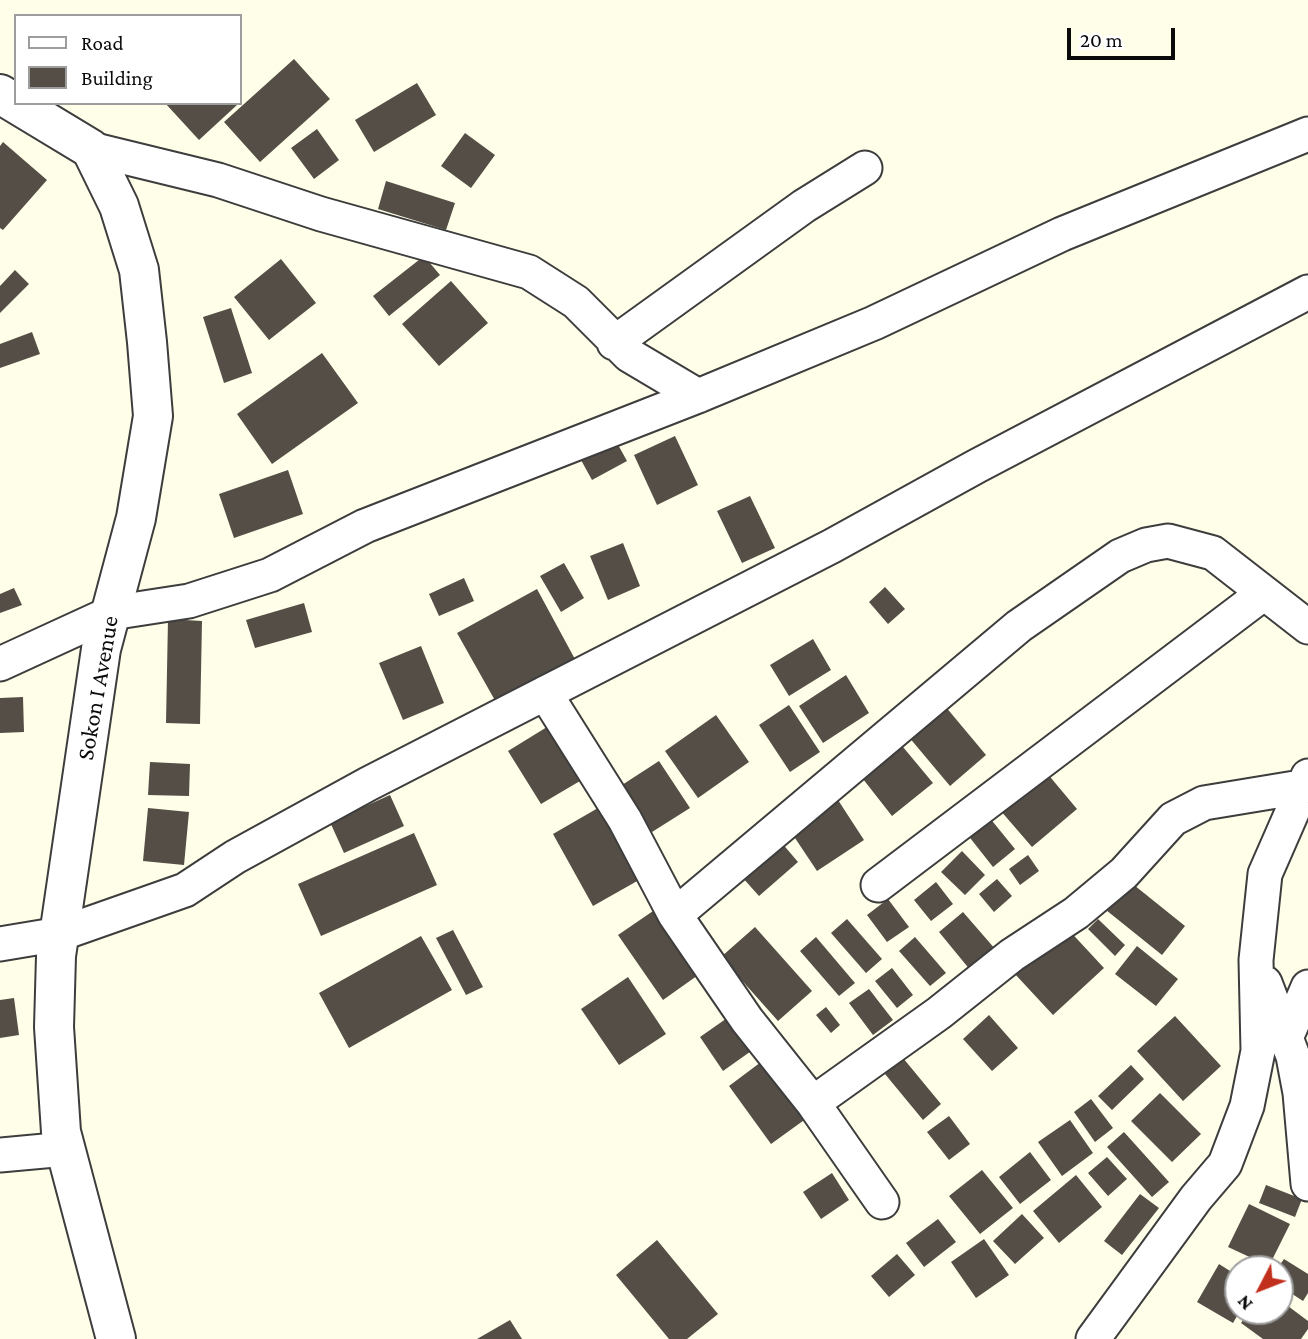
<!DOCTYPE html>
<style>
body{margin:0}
#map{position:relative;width:1308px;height:1339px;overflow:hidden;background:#fffee8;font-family:"Crimson Pro",serif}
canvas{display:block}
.legend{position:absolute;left:14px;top:14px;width:228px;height:91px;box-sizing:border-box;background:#fff;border:2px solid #9d9d9d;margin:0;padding:9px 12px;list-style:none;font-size:21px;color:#0a0a0a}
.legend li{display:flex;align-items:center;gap:14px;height:35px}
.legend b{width:35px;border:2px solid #9d9d9d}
.north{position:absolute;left:1224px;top:1255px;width:70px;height:70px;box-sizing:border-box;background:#fff;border:2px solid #9d9d9d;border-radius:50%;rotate:228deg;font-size:19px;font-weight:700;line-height:28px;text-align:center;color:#0a0a0a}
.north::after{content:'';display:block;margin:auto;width:24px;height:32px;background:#c1301c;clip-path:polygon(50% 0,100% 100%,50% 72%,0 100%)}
.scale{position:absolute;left:1067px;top:28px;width:108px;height:32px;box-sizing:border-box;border:4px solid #0a0a0a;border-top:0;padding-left:9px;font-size:21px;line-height:24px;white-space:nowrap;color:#0a0a0a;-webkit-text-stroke:5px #fff;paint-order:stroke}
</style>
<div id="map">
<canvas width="1308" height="1339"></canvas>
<ul class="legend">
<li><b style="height:9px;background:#fff"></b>Road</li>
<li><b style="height:19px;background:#544e46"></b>Building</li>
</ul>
<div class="north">N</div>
<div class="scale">20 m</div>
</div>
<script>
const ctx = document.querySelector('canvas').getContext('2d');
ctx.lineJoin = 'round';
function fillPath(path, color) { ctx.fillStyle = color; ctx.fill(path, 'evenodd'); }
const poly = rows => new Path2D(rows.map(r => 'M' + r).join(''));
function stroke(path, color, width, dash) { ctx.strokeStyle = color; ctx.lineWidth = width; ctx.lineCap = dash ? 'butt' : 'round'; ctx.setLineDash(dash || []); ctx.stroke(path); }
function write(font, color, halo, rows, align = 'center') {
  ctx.font = font + ' "Crimson Pro",serif'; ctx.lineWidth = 7; ctx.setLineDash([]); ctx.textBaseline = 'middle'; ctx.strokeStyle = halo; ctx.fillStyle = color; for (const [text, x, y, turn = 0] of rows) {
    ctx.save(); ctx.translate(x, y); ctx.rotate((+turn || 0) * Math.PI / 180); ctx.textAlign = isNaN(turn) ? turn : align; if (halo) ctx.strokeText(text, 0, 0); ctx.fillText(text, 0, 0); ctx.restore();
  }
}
fillPath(poly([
 [294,59,330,99,260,162,224,122],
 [417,83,436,115,374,152,355,120],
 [165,103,235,103,237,105,199,140],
 [317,129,339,160,314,179,291,148],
 [465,133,495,155,471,188,441,166],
 [3,142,47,180,3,230,0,228,0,146],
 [386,181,455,203,446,230,378,209],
 [424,256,440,275,389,316,373,296],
 [281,259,316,303,269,340,234,297],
 [15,270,29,284,0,313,0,286],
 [451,281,488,323,439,366,402,324],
 [231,308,252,373,224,383,203,317],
 [32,332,40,354,0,368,0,344],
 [322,353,358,403,272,464,237,414],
 [675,436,698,485,657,505,634,455],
 [616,441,627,461,592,480,581,460],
 [288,470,303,514,234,538,219,494],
 [750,496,775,548,742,563,717,511],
 [623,543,640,586,608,600,590,556],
 [564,563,584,598,561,612,540,576],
 [464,578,474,601,439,616,429,594],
 [885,587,905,609,888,624,869,602],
 [14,588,22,605,0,613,0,594],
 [537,589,576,661,497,704,457,633],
 [304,603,312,632,255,648,246,620],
 [168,619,202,621,200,724,166,723],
 [813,639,831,670,789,696,770,665],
 [421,646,444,703,403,720,379,663],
 [846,675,869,713,823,743,799,706],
 [23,697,24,732,0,733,0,698],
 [789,705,820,752,790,772,759,725],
 [945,706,986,755,950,786,908,736],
 [716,715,749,762,698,798,665,751],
 [547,727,580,781,541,804,508,751],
 [903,747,933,783,892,816,863,779],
 [659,761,690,808,652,832,622,785],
 [150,762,190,764,189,796,148,795],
 [1046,772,1077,809,1032,847,1000,810],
 [390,795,404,826,344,853,330,822],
 [838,800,864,840,817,871,791,832],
 [148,808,189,812,184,865,143,861],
 [598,808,639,880,593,906,553,834],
 [989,817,1015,849,993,867,967,834],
 [414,833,437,885,321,936,298,884],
 [781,842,798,862,759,896,742,877],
 [962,851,985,875,965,895,941,872],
 [1028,855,1039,871,1020,885,1009,869],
 [997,879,1012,896,994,912,979,894],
 [1129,881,1185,926,1162,955,1106,910],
 [936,882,953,904,931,921,914,900],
 [888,899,909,927,887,942,867,915],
 [656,909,701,973,663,1000,618,935],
 [963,912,996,950,971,971,939,932],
 [847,919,882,959,866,973,831,933],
 [1098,919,1125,945,1115,956,1088,929],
 [1065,926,1104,968,1053,1015,1014,973],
 [755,927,812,991,778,1021,721,957],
 [453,930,483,987,466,995,436,938],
 [421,936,452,990,349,1048,319,993],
 [816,937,855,983,839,996,800,951],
 [915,937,946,973,930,986,899,951],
 [1137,946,1178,979,1156,1006,1115,974],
 [892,968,913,995,897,1008,875,981],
 [628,977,666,1034,619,1065,581,1009],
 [869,989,893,1020,873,1035,849,1003],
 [14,998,19,1035,0,1038,0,1000],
 [826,1007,840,1025,831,1033,816,1015],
 [989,1015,1018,1048,992,1071,963,1039],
 [730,1016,754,1049,723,1071,700,1037],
 [1175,1016,1221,1066,1183,1101,1137,1051],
 [903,1058,941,1104,923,1120,885,1074],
 [765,1059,807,1118,771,1144,729,1086],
 [1131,1065,1144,1079,1112,1110,1098,1096],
 [1160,1093,1201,1134,1172,1162,1131,1121],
 [1091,1099,1113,1128,1095,1142,1074,1112],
 [949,1116,970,1144,949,1160,927,1132],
 [1070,1120,1093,1153,1062,1176,1038,1142],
 [1124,1132,1169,1182,1152,1197,1107,1147],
 [1030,1152,1051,1180,1020,1204,999,1177],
 [1107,1157,1127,1179,1108,1196,1088,1173],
 [982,1170,1013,1208,980,1234,949,1196],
 [832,1173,849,1200,821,1219,803,1192],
 [1076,1175,1102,1207,1059,1243,1033,1211],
 [1266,1185,1302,1199,1295,1217,1259,1203],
 [1140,1194,1159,1208,1122,1255,1104,1241],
 [1249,1204,1290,1224,1269,1266,1228,1247],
 [1022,1214,1044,1238,1015,1264,993,1241],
 [938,1219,956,1242,924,1267,906,1243],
 [984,1239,1009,1275,976,1298,951,1262],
 [657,1240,718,1314,687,1339,669,1339,616,1275],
 [897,1254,915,1275,889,1297,871,1276],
 [1284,1259,1308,1274,1308,1293,1303,1301,1280,1286,1280,1269,1277,1269],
 [1219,1264,1238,1276,1240,1311,1233,1323,1197,1302],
 [1280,1300,1308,1321,1308,1329,1301,1339,1263,1339,1241,1323,1249,1311,1280,1311],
 [510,1320,522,1339,477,1339]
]), '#544e46');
const minor = poly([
 [91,149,218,180,321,214,529,272,576,302,629,355,698,396],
 [614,343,804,206,865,168],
 [0,664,111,613,189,601,270,575,365,526,698,396,874,323,1062,234,1308,134],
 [545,693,625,820,675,915,747,1020,813,1103,882,1202],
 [878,885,1264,593],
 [675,915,1019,626,1120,556,1146,545,1168,541,1213,553,1308,627],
 [0,944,60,934,185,890,235,857,368,784,832,546,977,466,1308,292],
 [1265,983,1293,1056,1300,1093,1308,1184],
 [1286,1038,1308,987],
 [813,1103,939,1013,1012,955,1076,913,1124,873,1173,819,1204,803,1301,787],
 [0,1155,66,1149],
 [1093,1339,1196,1198,1225,1164,1247,1106,1258,1051,1256,960,1265,874,1308,776]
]);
const tertiary = poly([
 [0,94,91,149,119,206,139,270,147,342,153,416,136,518,101,649,56,956,54,1027,61,1132,116,1339]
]);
stroke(minor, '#3d3d3d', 37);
stroke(tertiary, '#3d3d3d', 42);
stroke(minor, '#fff', 33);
stroke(tertiary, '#fff', 38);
write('24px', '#0a0a0a', '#fff', [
 ["Sokon I Avenue",98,688,-80]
]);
</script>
